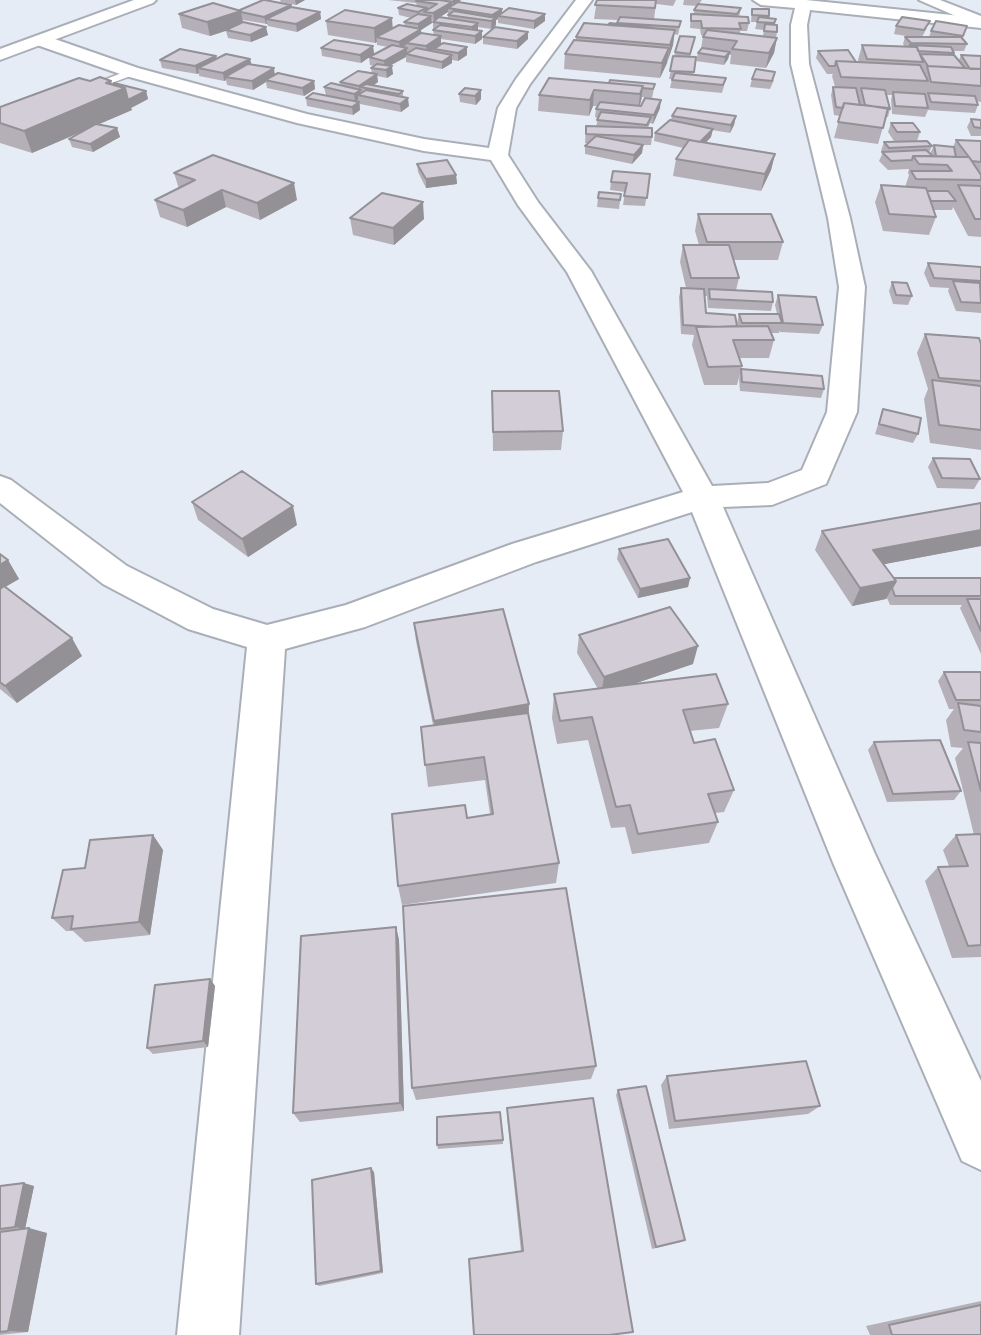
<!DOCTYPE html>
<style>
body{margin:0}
canvas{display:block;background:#e6ecf5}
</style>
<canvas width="981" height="1335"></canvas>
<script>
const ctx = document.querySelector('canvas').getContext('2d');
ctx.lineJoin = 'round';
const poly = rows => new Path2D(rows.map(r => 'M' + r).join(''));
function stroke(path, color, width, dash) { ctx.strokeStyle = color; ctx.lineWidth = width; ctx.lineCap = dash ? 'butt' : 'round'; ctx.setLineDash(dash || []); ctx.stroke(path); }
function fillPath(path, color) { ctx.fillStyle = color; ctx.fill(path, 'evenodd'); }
const service = poly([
 [132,69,137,72,136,74,87,92,78,90,132,69]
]);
const minor = poly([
 [576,0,592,0,530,84,516,108,508,155,538,202,591,271,712,486,768,483,802,470,827,412,839,287,828,218,791,64,791,25,795,8,761,5,753,0,806,0,981,18,981,28,810,10,807,25,809,64,850,218,865,287,857,412,826,484,772,505,723,507,875,854,981,1081,981,1170,962,1161,834,865,692,512,536,562,365,627,285,649,239,1335,177,1335,247,647,188,629,103,584,0,503,0,476,11,480,127,566,213,609,267,625,346,605,512,544,683,492,567,272,518,205,491,160,424,151,297,123,126,76,37,45,35,41,43,36,49,37,138,68,307,114,424,139,489,148,498,108,516,79,576,0]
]);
const secondary = poly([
 [919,0,940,0,981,16,981,27,919,0]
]);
const trunk = poly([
 [134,0,156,0,153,3,0,60,0,49,134,0]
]);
stroke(service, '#aaafb7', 3);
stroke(minor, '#aaafb7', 4);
stroke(secondary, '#aaafb7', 4);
stroke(trunk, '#aaafb7', 4);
fillPath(service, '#fff');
fillPath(minor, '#fff');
fillPath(secondary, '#fff');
fillPath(trunk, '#fff');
fillPath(poly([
 [280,0,305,0,296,5,281,2],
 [388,0,461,0,458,2,502,9,502,13,545,14,545,21,534,29,498,23,498,19,496,20,496,25,491,29,478,27,478,31,482,39,475,44,441,39,441,44,467,47,467,55,458,61,452,60,452,63,442,69,406,62,406,57,390,66,393,74,387,78,377,76,378,82,373,86,403,91,403,97,409,106,401,112,360,104,360,110,353,115,307,106,306,98,326,95,324,87,340,85,340,82,372,74,371,68,374,66,370,65,369,57,361,63,322,56,321,48,373,46,374,54,388,47,377,45,377,42,375,43,328,35,326,21,393,28,405,26,404,22,411,18,399,15,398,8,417,6,416,3],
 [448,12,448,18,439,17],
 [431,20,434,21,433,22,433,29,435,29,433,30,434,35,421,33,421,30,432,23],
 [597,0,676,0,673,6,656,4,654,19,681,21,678,35,674,34,673,45,667,63,660,78,564,69,565,54,576,40,576,37,608,25,617,24,618,20,594,19],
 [684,0,702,0,699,4,741,8,739,17,749,23,747,31,740,31,740,34,763,36,764,30,755,29,757,22,751,22,752,9,769,16,769,18,776,19,775,25,777,32,774,53,766,68,730,64,731,55,729,55,728,59,724,65,696,61,698,53,701,49,703,36,701,35,700,29,690,28,691,14,694,14,694,10,697,6,683,5],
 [291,7,320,12,321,19,297,32,268,26,267,24,243,20,243,22,268,35,251,42,228,38,226,31,210,36,182,28,179,14],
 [896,26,927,28,922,37,929,37,931,31,967,26,962,39,967,44,964,51,953,51,953,55,959,60,961,55,981,56,981,102,977,101,978,105,975,113,928,110,925,117,892,114,891,100,892,95,886,95,890,109,888,117,886,117,878,144,834,138,840,116,834,115,831,95,833,87,835,87,832,76,833,74,827,74,816,58,818,51,859,62,858,60,862,45,905,47,903,44,905,37,912,37,894,34],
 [528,32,528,39,517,49,483,44,483,37],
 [693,45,690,57,696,57,693,75,724,86,722,93,670,88,672,79,669,79,675,52],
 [216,56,216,59,250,59,251,64,275,75,314,81,315,89,304,96,267,88,266,82,253,90,227,85,226,80,224,81,199,76,199,73,197,74,162,68,160,60],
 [752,79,774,80,770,89,750,87],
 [90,81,112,84,146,91,148,99,131,108,132,110,99,124,117,128,120,137,93,152,72,147,69,139,81,132,32,153,0,143,0,107],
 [609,83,655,84,652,98,642,97,640,106,660,108,653,124,650,123,648,128,652,137,651,145,643,145,642,153,632,164,585,154,585,146,589,143,585,143,586,126,596,127,598,118,595,117,596,109,598,106,593,106,589,116,538,111,539,95],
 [481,90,481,99,476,105,460,102,459,94],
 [672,116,736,116,734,125,730,133,712,130,711,137,706,143,775,154,771,170,761,191,673,176,676,159,683,148,654,141,655,133,671,120],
 [971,119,981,120,981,136,971,136,967,127],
 [891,123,920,132,917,141,894,141,888,132],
 [956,140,981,141,981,237,968,236,953,207,952,210,934,210,936,217,929,235,883,231,875,202,881,185,905,187,909,175,908,173,909,169,888,170,879,161,883,152,881,151,884,142,932,146,929,153,930,154,934,145,953,147],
 [417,164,456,175,457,184,426,188,418,172],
 [174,173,297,200,260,220,226,207,187,227,160,217,155,200,179,189],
 [650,174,645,206,623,205,625,192,610,190,611,182],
 [621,194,619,209,597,207,598,198],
 [698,214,783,242,778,260,734,260,739,278,736,290,773,302,771,311,708,308,707,296,704,296,706,313,738,326,737,323,739,314,777,314,775,305,778,295,823,325,819,334,780,332,780,330,779,333,771,333,774,340,769,358,739,358,742,366,737,385,704,385,692,345,694,335,681,334,679,297,681,288,686,288,680,262,683,245,699,245,695,231],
 [350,218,424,219,394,245,353,235],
 [928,263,981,267,981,313,956,311,948,291,949,288,930,287,924,273],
 [892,282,912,296,908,305,893,304,889,291],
 [925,334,981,344,981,450,930,443,924,399,928,389,917,353],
 [741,369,824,389,821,398,740,391,739,379],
 [492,391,563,431,561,450,493,451],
 [883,409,918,434,913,443,875,434],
 [933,458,980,479,974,489,937,488,928,467],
 [192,502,297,525,248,557,198,520],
 [981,503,981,546,884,564,894,578,981,578,981,654,960,608,962,605,890,605,887,598,886,599,852,606,815,550,822,531],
 [619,549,690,578,688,587,638,598,617,559],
 [0,554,8,560,19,579,5,587,82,656,17,703,0,689],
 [414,623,529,704,529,716,559,863,556,883,402,905,398,886,467,818,490,814,485,780,428,787,421,727,433,725,416,641],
 [579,635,693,664,633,684,728,704,719,728,690,731,694,743,734,790,724,812,715,813,718,822,709,843,632,854,625,827,611,828,588,740,557,744,552,718,554,694,598,689,577,653],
 [944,672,981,672,981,957,952,958,925,881,938,867,949,866,943,850,956,835,974,835,955,758,963,748,951,747,946,720,954,709,949,709,938,681],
 [874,742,961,791,954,800,887,802,868,750],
 [153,835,163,850,150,935,85,942,73,931,66,931,52,918,85,868],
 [396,927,399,940,404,1111,300,1122,293,1113],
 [210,979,215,986,208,1047,153,1054,147,1048],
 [596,1066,591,1079,416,1100,412,1088],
 [667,1076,820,1106,808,1114,669,1129,661,1085],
 [618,1090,685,1240,681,1242,652,1249,616,1095],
 [507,1108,633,1332,521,1252,507,1117],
 [503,1140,503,1144,438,1149,437,1145],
 [374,1172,383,1273,319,1286,316,1284],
 [0,1186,34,1186,25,1229,47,1233,28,1332,0,1335],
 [981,1301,981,1335,870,1335,866,1326]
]), '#b5b0b8');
fillPath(poly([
 [295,0,305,0,296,5],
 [453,0,461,0,453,7],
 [452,2,452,9,448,8,448,12,434,21,433,13],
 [291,5,292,12,266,19,267,24,266,24,264,17],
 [502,9,502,17,498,16,498,19,496,20,496,25,491,29,492,15],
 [241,11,243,25,210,36,207,22],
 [320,12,321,19,297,32,296,24],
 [545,14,545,21,534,29,534,21],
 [431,16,432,23,421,30,422,36,406,43,406,45,400,49,399,42,418,31,418,24],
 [392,18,393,32,376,37,377,42,375,43,374,28],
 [478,23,478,30,472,35,472,27],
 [266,27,268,35,251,42,250,35],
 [675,30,673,45,668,60,670,45],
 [482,31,482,39,475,44,475,36],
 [528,32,528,39,517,49,517,41],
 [441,36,441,44,427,54,426,46],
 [777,38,774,53,766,68,769,53],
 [373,46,374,54,361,63,360,55],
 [467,47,467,55,458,61,458,53],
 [407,48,407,55,406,54,406,57,385,68,384,61],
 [669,48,667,63,660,78,662,63],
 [730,52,728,59,724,65,725,57],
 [452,55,452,63,442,69,442,62],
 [216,56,217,63,198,68,199,73,197,74,195,66],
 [250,59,252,67,225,77,226,80,224,81,223,73],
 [392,66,393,74,387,78,386,70],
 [274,68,275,76,265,80,266,82,253,90,252,81],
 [377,74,378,82,369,88,360,87,361,96,358,95,358,100,355,102,354,94,359,91,359,86],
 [111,81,115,93,125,88,146,91,148,99,131,108,132,110,32,153,24,131,106,83],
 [314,81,315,89,304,96,302,88],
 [643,86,641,101,638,110,640,94],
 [481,90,481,99,476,105,475,96],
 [594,90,593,106,589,116,590,100],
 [408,98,409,106,401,112,400,104],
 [661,100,660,108,653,124,654,115],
 [359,102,360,110,353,115,352,107],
 [736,116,734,125,730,133,731,125],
 [117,128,120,137,93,152,90,144],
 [713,129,711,137,697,151,699,142],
 [643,145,642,153,632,164,634,155],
 [775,154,771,170,761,191,765,174],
 [456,175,457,184,426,188,426,179],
 [294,183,297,200,260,220,257,203],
 [222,190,226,207,187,227,183,210],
 [423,202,424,219,394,245,393,228],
 [293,506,297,525,248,557,242,539],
 [981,530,981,546,864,568,873,550],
 [8,560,19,579,0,590,0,565],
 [690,578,688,587,638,598,640,589],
 [896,581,886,599,852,606,860,588],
 [72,638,82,656,17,703,5,686],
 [698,646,693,664,601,695,604,677],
 [529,704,528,721,436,737,434,721],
 [153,835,163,850,150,935,139,922],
 [396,927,399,940,404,1111,400,1103],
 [210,979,215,986,208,1047,203,1041],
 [371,1168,374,1172,383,1273,381,1271],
 [24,1183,34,1186,25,1229,15,1227],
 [29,1228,47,1233,28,1332,8,1331]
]), '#939096');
const building = poly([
 [263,0,265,0,291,5,264,17,241,12,240,10,263,0],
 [418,0,440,0,452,2,433,13,424,12,437,4,416,1,418,0],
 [597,0,656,0,655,8,595,5,597,0],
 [458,2,502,9,492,15,448,8,458,2],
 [213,3,241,11,207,22,179,14,213,3],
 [407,4,427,8,418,12,398,8,407,4],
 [698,4,741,8,737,14,694,10,698,4],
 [291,7,320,12,296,24,266,19,291,7],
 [509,8,545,14,534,21,498,16,509,8],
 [752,9,769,9,769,16,752,15,752,9],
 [345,10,392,18,374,28,326,21,345,10],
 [454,11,496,18,491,21,448,15,454,11],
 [418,14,431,16,418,24,404,22,418,14],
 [691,14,748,17,749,23,739,23,741,29,702,28,701,21,691,21,691,14],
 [439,17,478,23,472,27,433,22,439,17],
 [620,17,681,21,679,27,617,23,620,17],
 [759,17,776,19,774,23,757,22,759,17],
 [902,17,930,21,924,30,896,26,902,17],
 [936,21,967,26,963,36,931,31,936,21],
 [243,22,266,27,250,35,226,30,243,22],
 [584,23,675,30,670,45,576,37,584,23],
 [610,23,654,28,608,25,610,23],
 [765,24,777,25,777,32,764,31,765,24],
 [399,25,421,29,399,42,376,37,399,25],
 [440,25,482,31,475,36,433,30,440,25],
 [495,27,528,32,517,41,483,37,495,27],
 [707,30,777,38,769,53,732,49,737,41,703,37,707,30],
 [421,33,441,36,426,46,406,43,421,33],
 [680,36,695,37,690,54,675,52,680,36],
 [905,37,961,37,967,44,911,43,905,37],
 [334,40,373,46,360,55,321,48,334,40],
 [574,40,669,48,662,63,565,54,574,40],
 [443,43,467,47,458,53,434,49,443,43],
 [392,45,407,48,384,61,369,57,392,45],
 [862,45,917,47,923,62,867,59,862,45],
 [910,45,951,47,954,53,918,51,917,47,911,47,910,45],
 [416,48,452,55,442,62,406,54,416,48],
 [702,48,730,52,725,57,698,53,702,48],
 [180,49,216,56,195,66,160,60,180,49],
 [848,50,856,62,836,61,835,66,829,66,818,51,848,50],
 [226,54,250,59,223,73,198,68,226,54],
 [920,54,954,55,965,68,928,66,920,54],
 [961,55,981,56,981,69,970,69,961,55],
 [673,56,696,57,694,72,670,71,673,56],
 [836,61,920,65,928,81,841,77,836,61],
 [248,64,274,68,252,81,225,77,248,64],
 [377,64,392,66,386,70,371,68,377,64],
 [927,66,981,69,981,86,931,82,927,66],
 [756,69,775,72,772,81,752,79,756,69],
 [358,71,377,74,359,86,340,82,358,71],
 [278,73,314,81,302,88,265,80,278,73],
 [675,73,726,78,723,85,672,80,675,73],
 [100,77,111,81,106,83,125,88,24,131,0,123,0,107,79,78,90,81,100,77],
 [549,78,643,86,640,94,594,90,590,100,539,95,549,78],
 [610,80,655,84,653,89,642,88,643,86,609,83,610,80],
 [114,83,146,91,128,100,125,88,113,85,114,83],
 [331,83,361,90,354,94,324,87,331,83],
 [366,84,403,91,399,94,360,87,366,84],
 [833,87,856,88,860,105,844,103,843,108,836,107,833,87],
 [465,88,481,90,475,96,459,94,465,88],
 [861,88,885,90,890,109,865,105,861,88],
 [366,90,408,98,400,104,358,95,366,90],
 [893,92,925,94,928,108,895,106,893,92],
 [313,93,359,102,352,107,306,98,313,93],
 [928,93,975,96,978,105,931,102,928,93],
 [645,98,661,100,654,115,596,109,600,102,641,106,645,98],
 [844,103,888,108,883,128,838,122,844,103],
 [677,108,736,116,731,125,672,116,677,108],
 [601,112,651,117,647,125,597,120,601,112],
 [971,119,981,120,981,128,974,127,971,119],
 [670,120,713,129,700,142,655,133,670,120],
 [891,123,913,123,920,132,897,132,891,123],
 [96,124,117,128,90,144,69,139,96,124],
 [586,126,652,128,652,137,586,134,586,126],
 [596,136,643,145,634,155,585,146,596,136],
 [689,140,775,154,765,174,676,159,689,140],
 [956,140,981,141,981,162,972,161,956,140],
 [927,141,932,146,889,148,884,142,927,141],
 [934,145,954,147,956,157,936,156,934,145],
 [926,150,933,156,913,156,912,160,891,161,882,152,926,150],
 [213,155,294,183,257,203,222,190,183,210,155,200,195,180,174,173,213,155],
 [913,156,969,157,981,175,981,180,916,179,911,171,952,171,947,165,919,164,913,156],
 [447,160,456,175,426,179,417,164,447,160],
 [613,171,650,174,647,198,624,196,627,183,611,182,613,171],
 [881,185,926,188,936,217,889,214,881,185],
 [958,185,981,186,981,219,975,219,958,185],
 [927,191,948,191,956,201,931,201,927,191],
 [599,192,621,194,620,200,598,198,599,192],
 [382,193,423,202,393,228,350,218,382,193],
 [698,214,771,214,783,242,707,242,698,214],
 [683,245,729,245,739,278,691,278,683,245],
 [928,263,981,267,981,281,934,278,928,263],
 [953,281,980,283,981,303,961,302,953,281],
 [892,282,907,283,912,296,896,295,892,282],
 [681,288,704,289,706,313,735,315,737,326,714,327,683,325,681,288],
 [709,289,772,292,773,302,710,299,709,289],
 [778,295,816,297,823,325,783,323,778,295],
 [739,314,779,314,782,323,742,323,739,314],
 [768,326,774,340,733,340,742,366,708,367,696,327,768,326],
 [925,334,979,338,981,344,981,381,939,378,925,334],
 [741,369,822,376,824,389,742,382,741,369],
 [932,380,981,386,981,430,939,425,932,380],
 [492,391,559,391,563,431,493,432,492,391],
 [883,409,921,418,918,434,879,424,883,409],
 [933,458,970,459,980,479,942,478,933,458],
 [242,471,293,506,242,539,192,502,242,471],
 [981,503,981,530,873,550,896,581,860,588,822,531,981,503],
 [668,539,690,578,640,589,619,549,668,539],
 [0,554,8,560,0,565,0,554],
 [894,578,981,578,981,596,895,596,892,588,896,581,894,578],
 [4,586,72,638,5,686,0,682,0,589,4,586],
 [967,599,981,599,981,631,967,599],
 [670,607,698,646,604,677,579,635,670,607],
 [503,609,529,704,434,721,414,623,503,609],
 [944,672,981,672,981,700,956,700,944,672],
 [716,674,728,704,683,710,694,743,715,739,734,790,708,794,718,822,638,834,630,805,616,807,592,717,560,721,554,694,716,674],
 [958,703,981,706,981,732,964,730,958,703],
 [528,713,559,863,398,886,392,814,465,805,467,818,493,814,484,757,425,765,421,727,528,713],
 [940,740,961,791,893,794,874,742,940,740],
 [968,742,981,743,981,791,968,742],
 [981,834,981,945,968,946,938,867,968,866,956,835,981,834],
 [153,835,139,922,71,929,73,916,52,918,63,870,85,868,90,840,153,835],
 [566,888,596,1066,412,1088,403,906,566,888],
 [396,927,400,1103,293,1113,301,936,396,927],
 [210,979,203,1041,147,1048,155,985,210,979],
 [806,1061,820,1106,675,1121,667,1076,806,1061],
 [646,1086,685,1240,656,1247,618,1090,646,1086],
 [593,1098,633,1332,609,1335,474,1335,469,1259,523,1251,507,1108,593,1098],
 [500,1112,503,1140,437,1145,437,1117,500,1112],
 [371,1168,381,1271,316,1284,312,1180,371,1168],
 [24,1183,15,1227,0,1229,0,1186,24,1183],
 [29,1228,8,1331,0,1332,0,1232,29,1228],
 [981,1305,981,1335,892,1335,889,1325,981,1305]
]);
fillPath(building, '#d2cdd6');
stroke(building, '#939096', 2);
</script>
